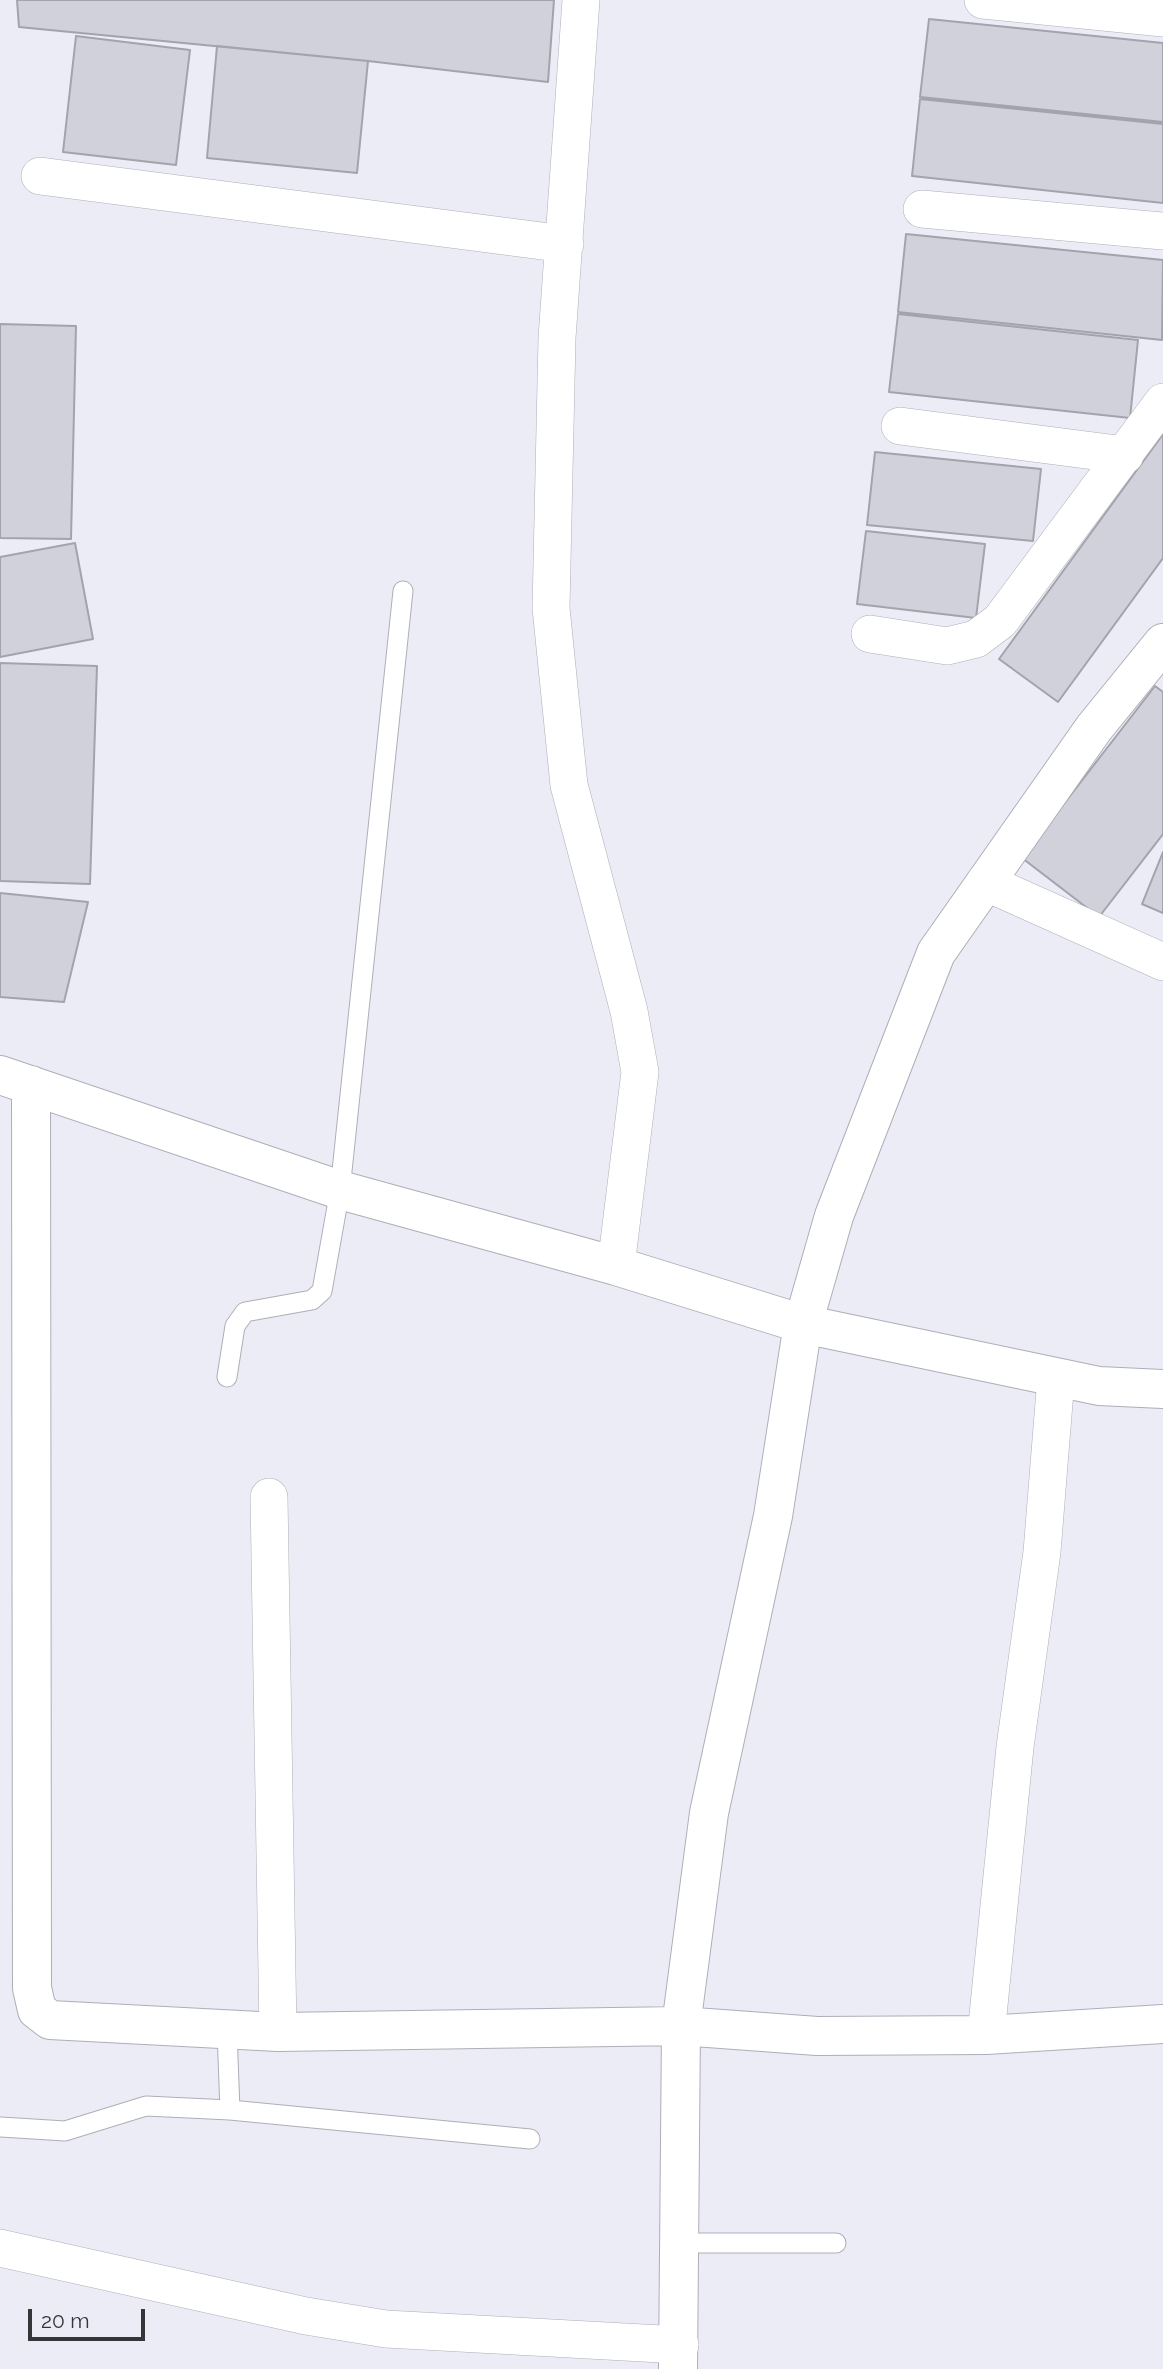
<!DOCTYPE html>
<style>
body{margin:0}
#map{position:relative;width:1163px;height:2369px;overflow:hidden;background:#ececf6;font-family:Raleway,sans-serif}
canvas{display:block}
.scale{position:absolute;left:28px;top:2309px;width:117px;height:32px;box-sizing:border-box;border:4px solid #36363a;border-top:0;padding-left:9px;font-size:21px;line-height:24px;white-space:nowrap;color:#36363a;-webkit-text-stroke:5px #ececf6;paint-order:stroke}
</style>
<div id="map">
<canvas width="1163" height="2369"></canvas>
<div class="scale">20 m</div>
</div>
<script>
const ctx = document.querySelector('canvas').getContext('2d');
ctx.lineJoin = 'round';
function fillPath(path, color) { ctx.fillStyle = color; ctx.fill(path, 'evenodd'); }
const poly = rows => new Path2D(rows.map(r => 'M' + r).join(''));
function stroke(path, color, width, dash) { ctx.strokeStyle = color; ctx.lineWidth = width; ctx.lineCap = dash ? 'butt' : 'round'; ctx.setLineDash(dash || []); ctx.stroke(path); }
const building = poly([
 [17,0,554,0,548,82,368,61,19,27,17,0],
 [929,19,1163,43,1163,122,920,97,929,19],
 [76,36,190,50,176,165,63,152,76,36],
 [217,46,368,61,357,173,207,158,217,46],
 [920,99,1163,124,1163,203,912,176,920,99],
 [906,234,1163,260,1162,340,898,312,906,234],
 [898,314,1138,340,1130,418,889,392,898,314],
 [0,324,76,326,71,539,0,538,0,324],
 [1163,434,1163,558,1058,702,999,659,1163,434],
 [875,452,1041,469,1033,541,867,525,875,452],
 [866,531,985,544,976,618,857,604,866,531],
 [75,543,93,639,0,657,0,557,75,543],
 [0,663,97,666,90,884,0,881,0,663],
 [1155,686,1163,692,1163,834,1099,917,1022,858,1155,686],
 [1163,852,1163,913,1142,904,1163,852],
 [0,893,88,902,64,1002,0,997,0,893]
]);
fillPath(building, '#d1d1db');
stroke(building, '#a3a3ad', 2);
const service = poly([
 [227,1377,235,1326,245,1312,312,1300,322,1291,340,1190,403,591],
 [227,2031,230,2110],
 [1,2127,65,2131,146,2106,230,2110,530,2139],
 [680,2243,836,2243]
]);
const minor = poly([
 [581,0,557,338,551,608,569,785,629,1011,640,1072,616,1266],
 [983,0,1163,18],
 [40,176,565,244],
 [922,209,1163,231],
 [900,426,1125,455],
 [870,634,947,646,976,639,1000,621,1163,402],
 [985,882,1163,962],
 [269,1497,278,2032],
 [986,2035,1015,1747,1042,1552,1056,1378],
 [0,2248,306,2316,386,2329,680,2345]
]);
const tertiary = poly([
 [0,1075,340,1190,616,1266,803,1324,1099,1386,1163,1389],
 [31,1085,32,1988,37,2010,50,2020,278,2032,681,2026,817,2036,986,2035,1163,2024],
 [678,2369,681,2026,709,1813,773,1516,803,1324,834,1216,936,953,1094,728,1163,643]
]);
stroke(service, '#aeaeb8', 21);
stroke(minor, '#aeaeb8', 38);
stroke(tertiary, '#aeaeb8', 40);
stroke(service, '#fff', 19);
stroke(minor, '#fff', 37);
stroke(tertiary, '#fff', 38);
</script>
